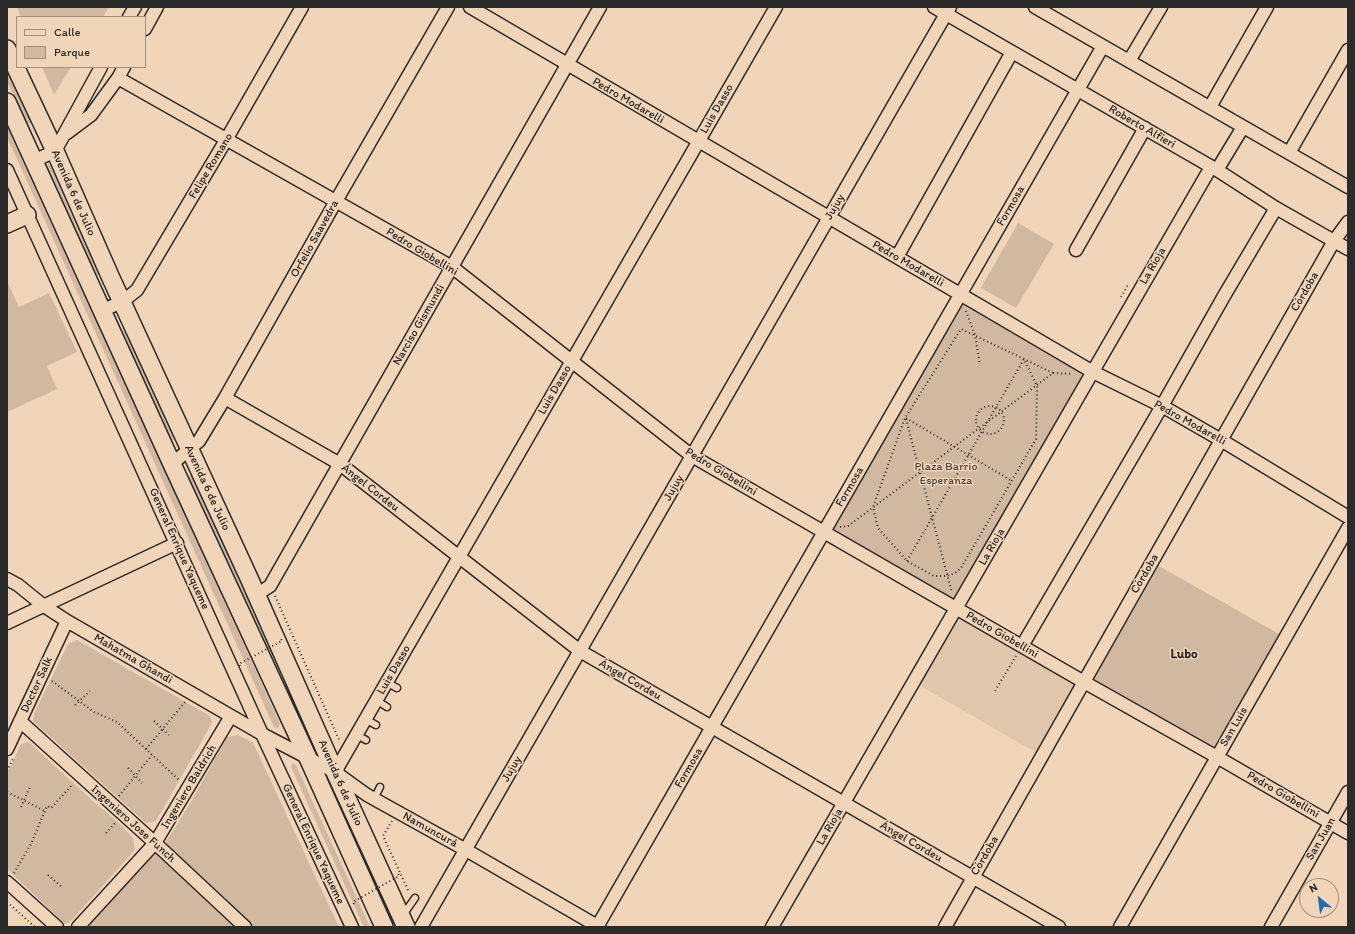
<!DOCTYPE html>
<meta charset="utf-8">
<style>
body{margin:0}
#map{position:relative;width:1355px;height:934px;overflow:hidden;background:#f1d5b8;font-family:Itim,sans-serif}
canvas{display:block}
.frame{position:absolute;inset:0;border:8px solid #2b2b2b;pointer-events:none}
.legend{position:absolute;left:16px;top:16px;width:130px;height:52px;box-sizing:border-box;background:#f1d5b8;border:1px solid #a29180;margin:0;padding:5px 7px;list-style:none;font-size:12px;color:#2b2b2b}
.legend li{display:flex;align-items:center;gap:8px;height:20px}
.legend b{width:20px;border:1px solid #a29180}
.north{position:absolute;left:1299px;top:878px;width:40px;height:40px;box-sizing:border-box;background:#f1d5b8;border:1px solid #a29180;border-radius:50%;rotate:331deg;font-size:11px;font-weight:700;line-height:16px;text-align:center;color:#2b2b2b}
.north::after{content:'';display:block;margin:auto;width:14px;height:18px;background:#1f6fb2;clip-path:polygon(50% 0,100% 100%,50% 72%,0 100%)}
</style>
<div id="map">
<canvas width="1355" height="934"></canvas>
<div class="frame"></div>
<ul class="legend">
<li><b style="height:5px;background:#f1d5b8"></b>Calle</li>
<li><b style="height:11px;background:#d0b9a0"></b>Parque</li>
</ul>
<div class="north">N</div>
</div>
<script>
const ctx = document.querySelector('canvas').getContext('2d');
ctx.lineJoin = 'round';
function fillPath(path, color) { ctx.fillStyle = color; ctx.fill(path, 'evenodd'); }
const poly = rows => new Path2D(rows.map(r => 'M' + r).join(''));
function stroke(path, color, width, dash) { ctx.strokeStyle = color; ctx.lineWidth = width; ctx.lineCap = dash ? 'butt' : 'round'; ctx.setLineDash(dash || []); ctx.stroke(path); }
function write(font, color, halo, rows, align = 'center') {
  ctx.font = font + ' Itim,sans-serif'; ctx.lineWidth = 3; ctx.setLineDash([]); ctx.textBaseline = 'middle'; ctx.strokeStyle = halo; ctx.fillStyle = color; for (const [text, x, y, turn = 0] of rows) {
    ctx.save(); ctx.translate(x, y); ctx.rotate((+turn || 0) * Math.PI / 180); ctx.textAlign = isNaN(turn) ? turn : align; if (halo) ctx.strokeText(text, 0, 0); ctx.fillText(text, 0, 0); ctx.restore();
  }
}
fillPath(poly([
 [957,613,1078,684,1037,753,917,684]
]), '#e0c7ac');
fillPath(poly([
 [17,7,109,7,103,17,21,17],
 [7,67,31,120,30,124,26,123,7,81],
 [42,67,71,67,54,95],
 [7,123,280,724,278,728,274,727,7,137],
 [48,164,52,165,100,271,98,275,94,274,46,168],
 [1018,223,1054,244,1016,308,981,288],
 [7,281,19,307,49,293,77,352,47,366,57,389,7,412],
 [963,305,1085,375,953,600,832,529],
 [123,329,127,331,175,437,173,441,169,439,121,333],
 [189,475,193,476,309,730,308,734,306,734,187,478],
 [1159,566,1279,634,1215,747,1094,679],
 [77,640,210,716,212,723,156,821,146,823,33,721,34,714,68,644],
 [238,735,253,743,339,927,253,927,164,845,191,802,227,737],
 [29,742,95,803,117,821,133,838,135,850,69,923,65,924,7,869,7,774,21,744],
 [292,763,296,765,370,927,364,927,291,767],
 [155,851,236,927,84,927]
]), '#d0b9a0');
const lane = poly([
 [386,682,397,688],
 [376,700,387,707],
 [365,719,376,725],
 [357,735,366,740],
 [374,799,380,787],
 [403,915,415,898]
]);
const street = poly([
 [470,7,1093,372,1162,406,1221,440,1348,517],
 [934,7,1217,170,1276,208,1348,249],
 [1035,7,1348,187],
 [129,17,135,7],
 [145,29,157,7],
 [1129,61,1161,7],
 [118,78,452,267,692,456,1084,682,1217,757,1348,833],
 [1210,107,1267,7],
 [67,133,91,115,118,78,124,67],
 [1289,153,1348,50],
 [34,161,55,151,101,67],
 [7,170,262,734,352,927],
 [1217,170,1243,127],
 [1076,250,1145,128],
 [897,257,1012,52],
 [103,310,122,302,137,290,226,140,302,7],
 [225,398,340,464,580,651,1059,927],
 [172,464,199,441,225,398,336,201,448,7],
 [7,579,18,585,44,606,67,621,262,734,335,772,367,795,466,850,599,927],
 [256,595,270,586,600,7],
 [7,623,177,543],
 [1022,646,1162,406,1224,296,1276,208],
 [20,721,155,843,245,927],
 [7,749,67,621],
 [335,772,776,7],
 [7,882,57,927],
 [78,927,155,843,231,716],
 [421,927,950,7],
 [597,927,1103,46],
 [772,927,1211,167],
 [945,927,1334,241,1348,222],
 [1120,927,1348,528],
 [1271,927,1348,792]
]);
const secondary = poly([
 [7,49,55,151,110,276,249,578,335,772,406,927],
 [7,102,172,464,308,758,384,927],
 [7,224,27,215]
]);
stroke(lane, '#2b2b2b', 9);
stroke(street, '#2b2b2b', 15);
stroke(secondary, '#2b2b2b', 20);
stroke(poly([
 [1121,297,1129,283],
 [966,311,975,335,980,365],
 '976 420a14 14 0 1 1 28 0a14 14 0 1 1-28 0Z',
 [906,418,1012,481],
 [906,419,952,593],
 [840,527,848,526,1053,373,1073,374],
 [907,561,1024,359,1037,386,1036,439,961,568,955,573,947,576,934,576,907,561,878,528,873,507,905,418,961,329,1024,359,1053,373],
 [275,596,340,742],
 [52,681,94,712,117,722,180,781],
 [995,691,1016,656],
 [75,705,90,691],
 [154,721,169,735],
 [146,749,185,702],
 [128,768,142,783],
 [7,771,13,759],
 [7,792,45,811],
 [119,796,152,755],
 [21,807,30,787],
 [392,821,383,836,409,892],
 [106,833,116,822],
 [14,873,31,844,47,806,51,808,73,784],
 [48,875,63,888],
 [7,902,35,927]
]), '#2b2b2b', 2, [1, 3]);
stroke(lane, '#f1d5b8', 6);
stroke(street, '#f1d5b8', 12);
stroke(secondary, '#f1d5b8', 17);
stroke(poly([
 [240,666,239,664,282,641,281,639],
 [354,904,353,902,399,876,398,874]
]), '#2b2b2b', 2, [1, 3]);
write('12px', '#2b2b2b', '#f1d5b8', [
 ["Pedro Modarelli",628,101,30],
 ["Luis Dasso",717,109,-60],
 ["Roberto Alfieri",1142,127,30],
 ["Felipe Romano",211,166,-59],
 ["Avenida 6 de Julio",73,193,66],
 ["Formosa",1011,206,-60],
 ["Jujuy",835,207,-60],
 ["Orfelio Saavedra",315,239,-61],
 ["Pedro Giobellini",422,252,31],
 ["Pedro Modarelli",908,264,30],
 ["La Rioja",1153,266,-60],
 ["Córdoba",1305,292,-60],
 ["Narciso Gismundi",419,325,-60],
 ["Luis Dasso",555,390,-60],
 ["Pedro Modarelli",1190,423,29],
 ["Pedro Giobellini",721,472,31],
 ["Formosa",850,487,-60],
 ["Avenida 6 de Julio",207,488,65],
 ["Ángel Cordeu",370,488,38],
 ["Jujuy",674,488,-60],
 ["La Rioja",992,547,-60],
 ["General Enrique Yaqueme",179,549,66],
 ["Córdoba",1145,574,-60],
 ["Pedro Giobellini",1002,635,30],
 ["Mahatma Ghandi",133,659,30],
 ["Luis Dasso",394,670,-60],
 ["Ángel Cordeu",630,680,30],
 ["Doctor Salk",37,685,-65],
 ["San Luis",1234,727,-60],
 ["Formosa",689,768,-60],
 ["Jujuy",512,769,-60],
 ["Avenida 6 de Julio",340,783,66],
 ["Ingeniero Baldrich",189,787,-59],
 ["Pedro Giobellini",1283,795,30],
 ["Ingeniero Jose Funch",133,824,42],
 ["La Rioja",830,827,-60],
 ["Namuncurá",430,830,29],
 ["San Juan",1321,839,-60],
 ["Ángel Cordeu",911,842,30],
 ["General Enrique Yaqueme",313,844,65],
 ["Córdoba",985,856,-60]
]);
write('12px', '#4c4742', '#f1d5b8', [
 ["Plaza Barrio",946,467],
 ["Esperanza",946,481]
]);
write('bold 13px', '#2b2b2b', '#f1d5b8', [
 ["Lubo",1184,655]
]);
</script>
